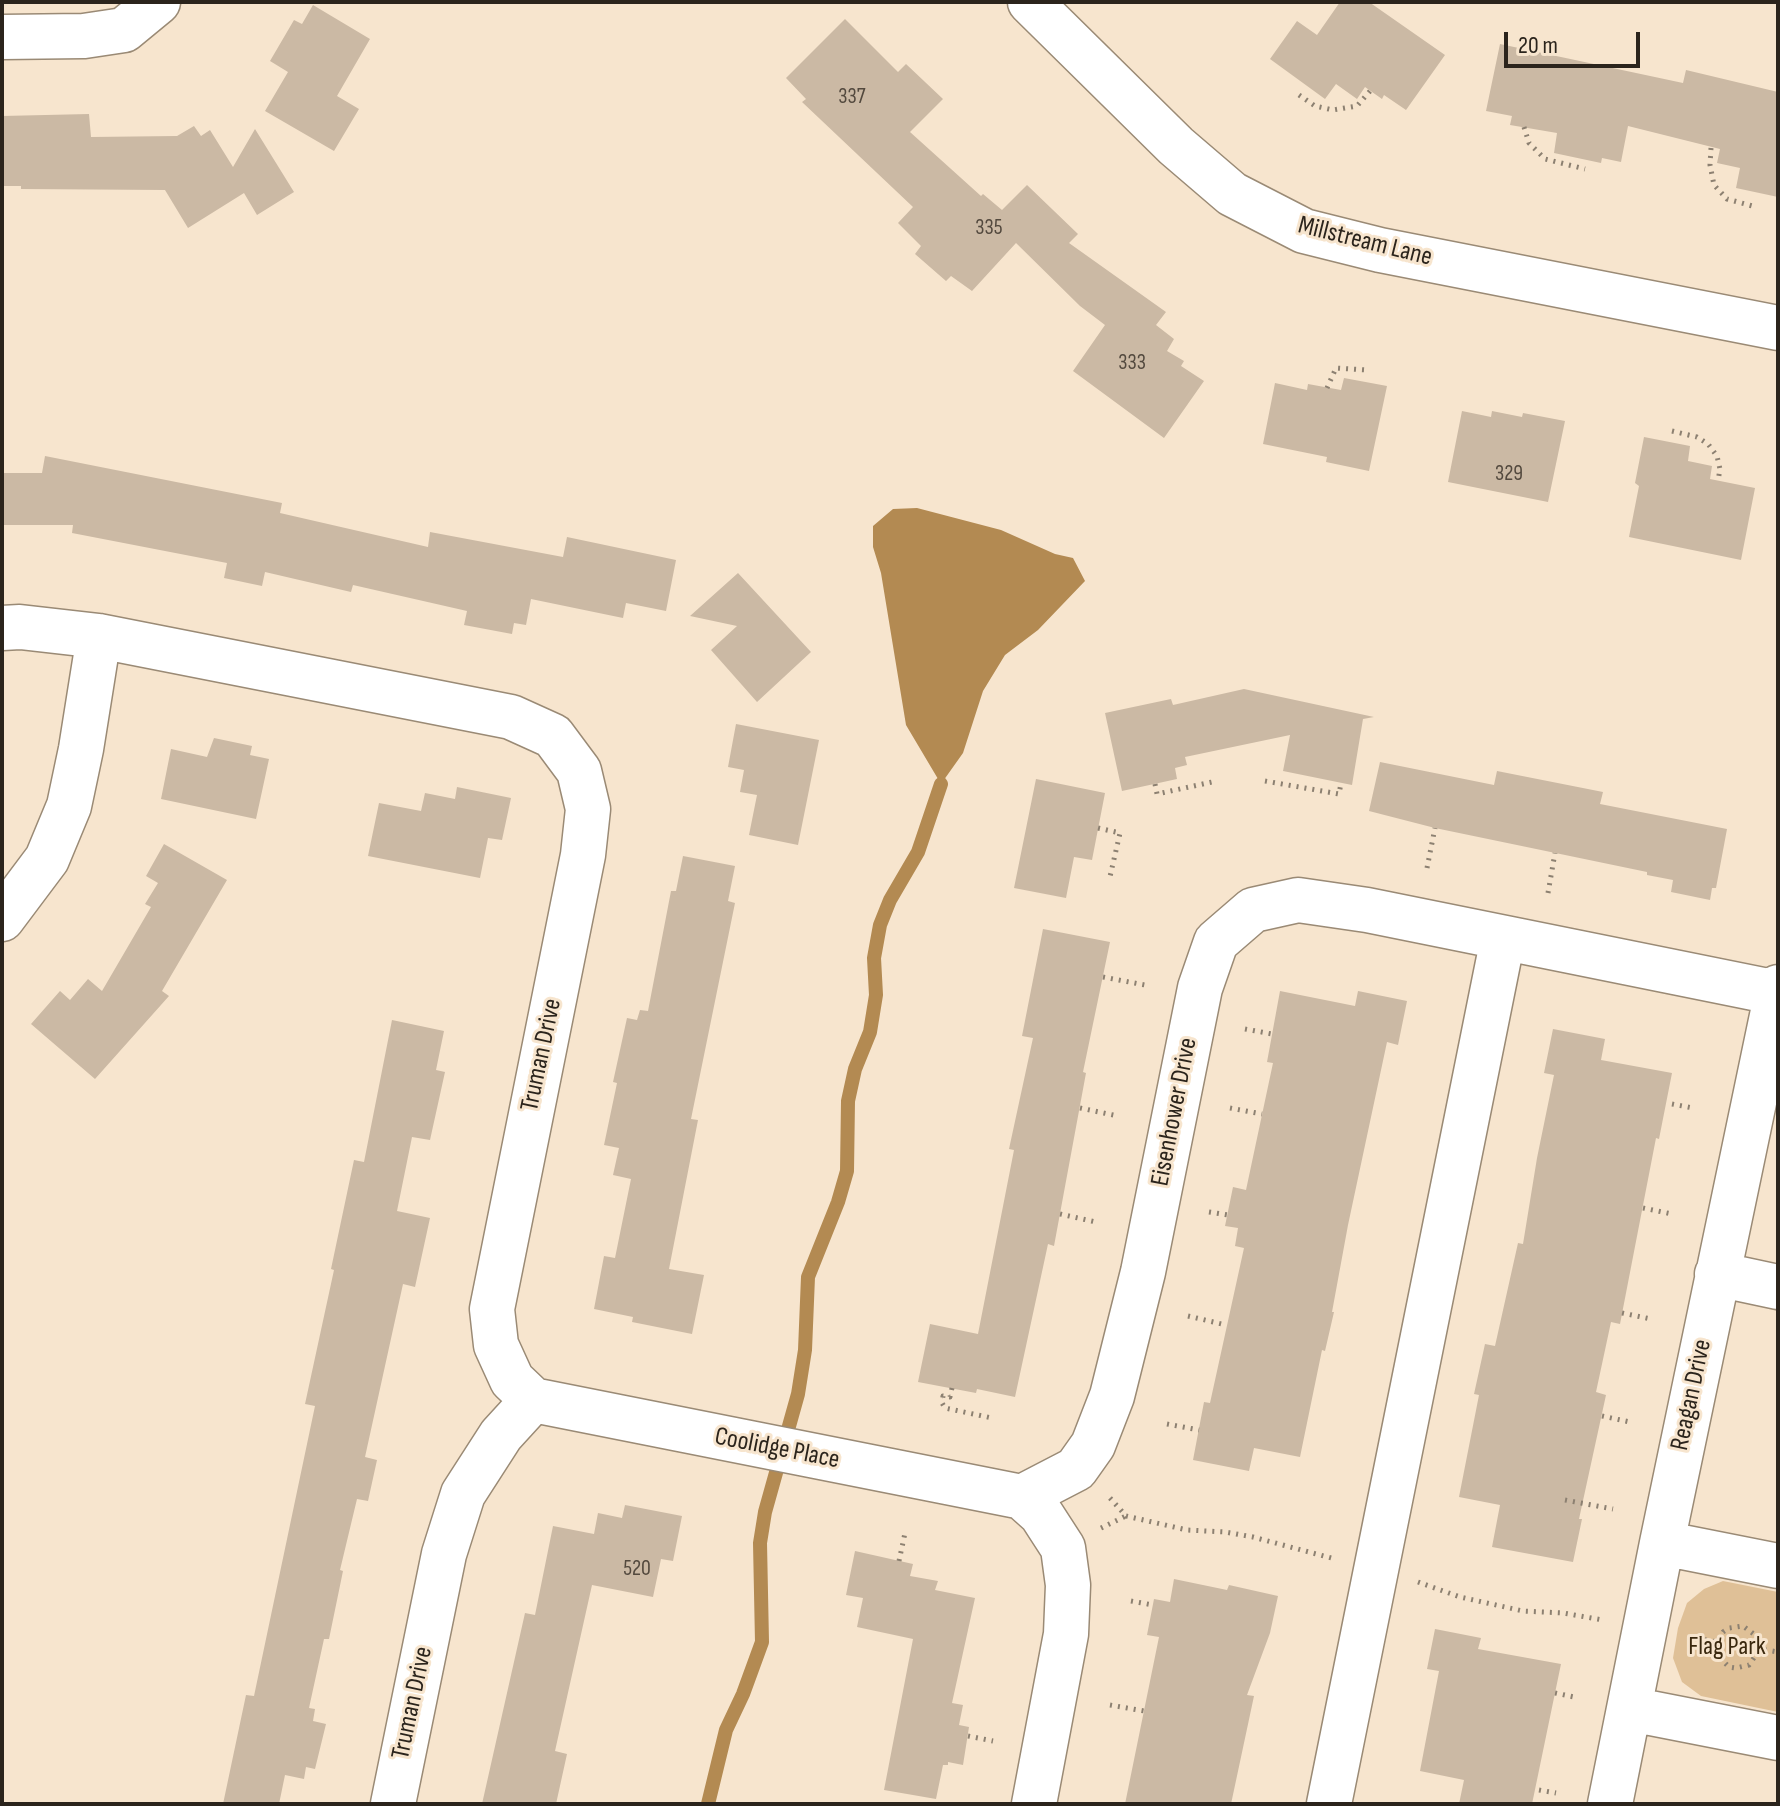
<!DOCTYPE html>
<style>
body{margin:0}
#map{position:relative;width:1780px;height:1806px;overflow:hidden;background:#f7e5ce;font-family:"Sofia Sans Condensed",sans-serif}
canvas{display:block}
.frame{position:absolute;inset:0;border:4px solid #2b241c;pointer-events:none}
.scale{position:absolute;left:1504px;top:32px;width:136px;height:36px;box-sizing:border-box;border:4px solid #2b241c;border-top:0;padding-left:10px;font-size:24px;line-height:28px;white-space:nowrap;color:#2b241c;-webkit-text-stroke:6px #f7e5ce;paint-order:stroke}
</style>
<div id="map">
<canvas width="1780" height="1806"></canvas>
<div class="frame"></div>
<div class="scale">20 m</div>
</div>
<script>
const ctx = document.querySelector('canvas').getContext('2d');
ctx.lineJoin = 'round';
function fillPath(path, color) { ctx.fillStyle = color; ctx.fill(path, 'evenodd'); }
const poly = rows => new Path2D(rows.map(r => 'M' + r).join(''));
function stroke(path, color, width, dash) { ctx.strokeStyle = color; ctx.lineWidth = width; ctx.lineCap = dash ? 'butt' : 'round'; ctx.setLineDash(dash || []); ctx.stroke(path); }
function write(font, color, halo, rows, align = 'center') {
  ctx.font = font + ' "Sofia Sans Condensed",sans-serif'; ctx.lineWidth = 6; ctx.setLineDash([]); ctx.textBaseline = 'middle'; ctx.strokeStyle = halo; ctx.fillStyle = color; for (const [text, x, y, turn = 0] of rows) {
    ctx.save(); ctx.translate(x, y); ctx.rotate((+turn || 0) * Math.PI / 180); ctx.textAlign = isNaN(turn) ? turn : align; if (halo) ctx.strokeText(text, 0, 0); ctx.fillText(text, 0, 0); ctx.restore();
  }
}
fillPath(poly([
 [1723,1581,1778,1592,1778,1712,1701,1696,1682,1682,1673,1658,1678,1628,1687,1603,1704,1589]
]), '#dfc097');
fillPath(poly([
 [917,508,1001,530,1055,554,1073,558,1085,581,1038,630,1005,655,983,691,963,753,941,784,906,725,881,573,873,547,873,526,893,509]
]), '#b38a52');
stroke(poly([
 [708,1804,726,1730,743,1694,762,1642,760,1543,765,1512,798,1394,805,1350,808,1277,838,1202,847,1171,848,1101,855,1069,870,1032,876,995,874,958,880,925,890,900,918,852,941,784]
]), '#b38a52', 14);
fillPath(poly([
 [1340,2,1369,2,1445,55,1406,110,1384,95,1382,99,1365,87,1357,99,1336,84,1325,99,1270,59,1297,21,1317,35],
 [313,5,370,39,337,96,359,109,334,151,265,111,288,72,270,61,294,20,302,24],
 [845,19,898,72,906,64,943,99,910,132,981,196,983,194,1002,210,1027,185,1078,234,1069,243,1166,312,1156,325,1174,339,1167,351,1184,361,1181,366,1204,381,1164,438,1073,371,1105,325,1080,306,1016,243,972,291,951,276,946,281,915,254,921,246,898,223,913,207,802,102,806,99,786,78],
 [1500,44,1683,83,1686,70,1778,92,1778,197,1736,188,1740,168,1717,163,1720,149,1628,126,1621,162,1602,158,1601,163,1554,153,1557,133,1510,125,1512,116,1486,111],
 [89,114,91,137,177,136,194,126,201,136,210,130,233,167,255,129,294,192,257,215,244,193,188,228,165,190,21,189,21,186,2,186,2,116],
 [1344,378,1387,386,1369,471,1326,462,1327,457,1263,444,1275,383,1307,390,1308,384,1341,390],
 [1462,411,1491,417,1492,411,1522,417,1523,413,1565,421,1548,502,1448,482],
 [1644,437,1690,446,1688,461,1712,466,1710,479,1755,488,1741,560,1629,537,1639,486,1635,483],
 [45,456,282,503,280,513,428,547,430,532,563,557,567,537,676,560,666,611,626,603,623,618,531,599,526,625,514,623,512,634,464,625,467,611,353,585,351,592,265,572,262,586,224,578,227,563,72,533,73,525,2,525,2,473,42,473],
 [738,573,811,652,757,702,711,650,737,626,690,616],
 [1244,689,1374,717,1363,719,1352,785,1283,771,1290,735,1185,757,1187,765,1175,768,1177,779,1122,791,1105,713,1171,699,1173,705],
 [736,724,819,740,798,845,749,835,757,795,740,792,744,770,728,767],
 [214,738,252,746,250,755,269,759,256,819,161,799,171,749,207,757],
 [1380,762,1494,785,1497,771,1603,792,1600,804,1727,829,1716,888,1712,888,1710,900,1671,892,1673,880,1647,875,1647,872,1435,828,1369,811],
 [1036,779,1105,793,1092,860,1074,857,1066,898,1014,888],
 [457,787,511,798,502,840,488,838,480,878,368,856,379,803,421,811,425,793,455,799],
 [164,844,227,880,162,991,169,996,95,1079,31,1024,60,991,70,1000,88,979,102,991,151,907,145,904,158,883,146,876],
 [683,856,735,866,728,901,735,903,691,1119,698,1120,669,1269,704,1275,692,1334,632,1322,633,1317,594,1309,604,1256,615,1258,631,1179,613,1175,619,1148,604,1145,617,1083,613,1082,627,1018,637,1020,640,1010,648,1011,671,891,676,891],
 [1043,929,1110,942,1083,1072,1086,1073,1054,1246,1048,1244,1015,1397,977,1389,976,1393,918,1382,930,1324,978,1334,1014,1150,1009,1149,1033,1038,1022,1036],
 [1280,991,1355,1006,1358,991,1407,1001,1398,1045,1387,1042,1348,1225,1332,1312,1334,1312,1325,1351,1322,1350,1300,1457,1254,1448,1249,1471,1193,1460,1204,1402,1210,1403,1244,1248,1235,1246,1238,1228,1225,1226,1233,1187,1246,1190,1273,1063,1267,1062],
 [392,1020,444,1031,436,1070,445,1072,430,1140,412,1137,397,1211,430,1218,415,1287,403,1284,365,1457,377,1460,368,1501,357,1499,340,1570,343,1571,329,1639,324,1639,309,1708,315,1709,313,1721,326,1724,315,1769,306,1767,304,1779,285,1775,279,1804,223,1804,246,1695,254,1696,315,1406,305,1404,334,1270,331,1269,354,1160,364,1162],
 [1553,1029,1605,1039,1601,1060,1672,1073,1659,1139,1656,1138,1620,1324,1611,1322,1596,1392,1606,1395,1579,1519,1582,1519,1573,1562,1492,1547,1500,1505,1459,1497,1479,1395,1474,1394,1485,1344,1495,1346,1518,1243,1523,1244,1537,1158,1554,1075,1544,1073],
 [625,1505,682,1516,673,1561,661,1559,653,1597,592,1585,555,1751,567,1754,556,1804,482,1804,525,1613,535,1615,553,1526,594,1534,598,1513,622,1518],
 [855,1551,913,1564,910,1576,938,1581,935,1590,975,1598,952,1703,963,1705,959,1725,969,1727,963,1765,948,1762,948,1765,943,1765,936,1799,884,1790,913,1639,857,1627,863,1598,846,1595],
 [1174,1579,1227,1590,1229,1585,1278,1596,1270,1633,1247,1695,1254,1696,1231,1804,1125,1804,1159,1637,1147,1635,1154,1599,1170,1602],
 [1435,1629,1481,1638,1478,1649,1561,1664,1532,1804,1459,1804,1464,1780,1420,1771,1439,1671,1427,1669]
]), '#cbb9a4');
const minor = poly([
 [1030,2,1176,146,1232,194,1304,231,1380,250,1778,328],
 [2,37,84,36,124,30,158,2],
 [2,628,20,627,99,636,511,717,553,736,579,771,588,809,583,855,492,1309,496,1345,512,1380,533,1400,501,1435,463,1494,444,1554,393,1804],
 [2,919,47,859,69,806,81,749,99,636],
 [1717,1274,1778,1287],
 [533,1400,1022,1497],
 [1662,1543,1778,1566],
 [1630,1709,1778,1738],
 [1034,1804,1066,1634,1068,1585,1063,1548,1041,1514,1022,1497,1076,1469,1093,1445,1112,1396,1143,1272,1200,988,1216,942,1253,910,1298,900,1367,910,1778,993],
 [1329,1804,1503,938],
 [1610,1804,1662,1543,1778,987]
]);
stroke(minor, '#9a8a75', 47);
stroke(poly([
 [1299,95,1315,106,1333,110,1357,106,1370,91],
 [1524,127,1529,143,1545,159,1585,169],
 [1711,148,1710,165,1714,185,1727,199,1756,207],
 [1327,388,1336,368,1366,370],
 [1672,431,1697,437,1708,444,1717,456,1720,469,1718,481],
 [1265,781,1339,794,1341,783],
 [1155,784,1157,794,1212,782],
 [1098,828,1120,833,1109,881],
 [1427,868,1435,828],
 [1548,893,1555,853],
 [1103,977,1145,985],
 [1245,1029,1272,1034],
 [1672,1104,1693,1108],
 [1080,1108,1118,1116],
 [1230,1108,1262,1114],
 [1643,1208,1672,1214],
 [1209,1212,1228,1215],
 [1060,1214,1096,1222],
 [1622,1313,1651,1319],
 [1188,1316,1226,1325],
 [952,1388,950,1397,943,1396,942,1403,945,1408,992,1418],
 [1602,1416,1630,1422],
 [1167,1424,1199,1430],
 [1110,1498,1126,1516,1187,1530,1225,1532,1253,1537,1335,1559],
 [1565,1500,1613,1509],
 [1101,1528,1126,1516],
 [899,1561,905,1533],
 [1418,1582,1460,1597,1523,1611,1563,1613,1603,1620],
 [1131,1601,1153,1605],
 [1689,1637,1717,1642,1723,1632,1729,1628,1743,1626,1755,1635,1760,1649,1778,1652],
 [1717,1642,1720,1658,1729,1667,1736,1668,1749,1665,1760,1649],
 [1555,1693,1574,1697],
 [1110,1705,1144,1711],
 [968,1736,993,1741],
 [1539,1790,1556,1793]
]), '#8c8071', 5, [2, 6]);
stroke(minor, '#fff', 44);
write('22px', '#53493e', null, [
 ["337",852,97],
 ["335",989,228],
 ["333",1132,363],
 ["329",1509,474],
 ["520",637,1569]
]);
write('26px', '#2b241c', '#f7e5ce', [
 ["Millstream Lane",1365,242,14],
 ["Truman Drive",542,1055,-78],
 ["Eisenhower Drive",1175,1112,-79],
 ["Reagan Drive",1692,1395,-78],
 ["Coolidge Place",777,1449,11],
 ["Truman Drive",413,1703,-78]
]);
write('26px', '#3a280e', '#f7e5ce', [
 ["Flag Park",1727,1647]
]);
</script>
